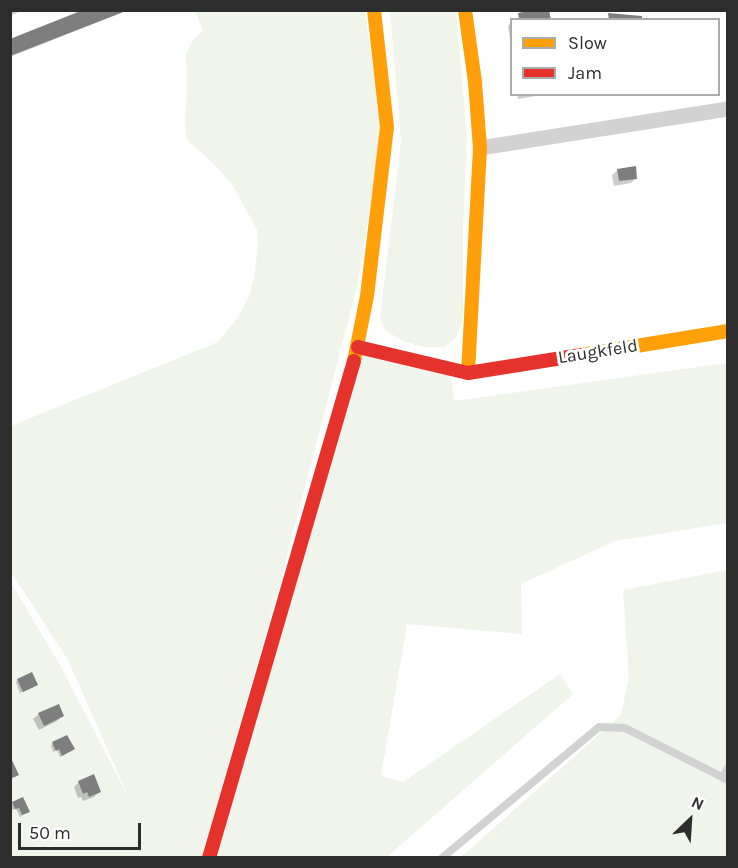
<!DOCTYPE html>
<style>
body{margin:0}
#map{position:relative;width:738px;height:868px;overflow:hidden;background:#fff;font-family:Karla,sans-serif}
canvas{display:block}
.frame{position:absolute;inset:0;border:12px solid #2d2d2d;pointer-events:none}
.legend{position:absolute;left:510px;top:18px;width:210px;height:78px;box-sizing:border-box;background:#fff;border:2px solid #ababab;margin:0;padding:8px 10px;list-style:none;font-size:18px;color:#2d2d2d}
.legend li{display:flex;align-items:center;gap:12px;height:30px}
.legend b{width:30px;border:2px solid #ababab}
.north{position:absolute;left:660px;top:790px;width:60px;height:60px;-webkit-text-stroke:4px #fff;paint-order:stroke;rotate:25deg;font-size:16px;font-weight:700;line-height:24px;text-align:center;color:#2d2d2d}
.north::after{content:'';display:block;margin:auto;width:21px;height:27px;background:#2d2d2d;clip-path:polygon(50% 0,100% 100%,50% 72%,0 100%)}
.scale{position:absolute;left:18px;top:823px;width:123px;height:27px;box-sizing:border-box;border:3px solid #2d2d2d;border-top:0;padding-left:8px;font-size:18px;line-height:21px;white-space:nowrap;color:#2d2d2d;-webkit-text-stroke:4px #fff;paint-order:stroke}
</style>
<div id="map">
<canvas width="738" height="868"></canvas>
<div class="frame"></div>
<ul class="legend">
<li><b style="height:8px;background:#ff9f0a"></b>Slow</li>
<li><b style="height:8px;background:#e5322d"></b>Jam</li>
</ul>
<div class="north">N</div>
<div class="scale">50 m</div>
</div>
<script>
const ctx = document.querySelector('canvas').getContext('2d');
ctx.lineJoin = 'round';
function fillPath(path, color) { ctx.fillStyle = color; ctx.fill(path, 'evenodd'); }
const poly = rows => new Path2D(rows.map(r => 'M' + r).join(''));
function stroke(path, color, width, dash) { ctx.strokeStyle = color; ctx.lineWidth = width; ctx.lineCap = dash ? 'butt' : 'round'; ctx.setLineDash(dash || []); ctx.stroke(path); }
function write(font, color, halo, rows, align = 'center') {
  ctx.font = font + ' Karla,sans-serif'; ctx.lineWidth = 6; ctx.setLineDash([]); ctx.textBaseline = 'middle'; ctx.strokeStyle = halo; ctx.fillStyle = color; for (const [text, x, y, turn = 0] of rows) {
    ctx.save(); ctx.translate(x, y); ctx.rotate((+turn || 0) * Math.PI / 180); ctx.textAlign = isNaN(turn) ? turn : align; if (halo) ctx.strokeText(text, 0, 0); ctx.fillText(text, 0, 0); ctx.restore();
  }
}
fillPath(poly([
 [195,11,365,11,382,130,358,283,280,583,202,857,11,857,10,581,60,665,130,800,68,660,11,572,11,426,218,342,237,319,250,294,254,276,258,248,257,229,231,183,213,163,187,140,185,124,187,88,186,53,194,39,203,31],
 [390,11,456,11,467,136,463,229,463,320,456,337,445,347,423,347,403,341,385,330,380,318,401,141],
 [363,353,451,371,454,401,727,363,727,523,615,541,521,584,522,634,407,624,381,776,403,782,560,674,573,694,387,857,216,858],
 [727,570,727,857,460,858,621,715,629,677,623,590]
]), '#f0f4ea');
fillPath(poly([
 [10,10,23,10,10,16],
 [87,10,128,10,10,57,10,41],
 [512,22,512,51,508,26],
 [517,94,547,94,518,99],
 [618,170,636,178,631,183,614,186,612,175],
 [18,680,34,687,20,693,16,682],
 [39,714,62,716,57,721,39,730,33,719],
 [53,743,73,749,60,757,57,750,53,752,51,745],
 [79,782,99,792,94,797,83,801,81,797,78,798,74,787],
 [13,804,28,811,20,817,16,809,13,810,10,806]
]), '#0003');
fillPath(poly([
 [83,10,126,11,10,56,10,39],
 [535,10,549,10,551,20,519,20,518,13],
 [608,13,642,16,642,20,609,20],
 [636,166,637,179,619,181,617,169],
 [32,672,38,685,23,692,17,679],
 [59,704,64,716,44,726,38,713],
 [67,735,75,749,62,756,59,749,56,751,52,742],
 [10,756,19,775,10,779],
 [94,774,101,792,89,797,87,792,83,794,78,781],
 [23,797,30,812,22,815,19,808,15,809,12,802]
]), '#7e7e7e');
stroke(poly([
 [723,778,728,768],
 [442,858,599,727,625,728,728,780]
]), '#d2d2d2', 8);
stroke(poly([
 [480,148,728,109]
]), '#d2d2d2', 15);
stroke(poly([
 [465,10,475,82,480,148,468,373],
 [581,355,728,331],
 [354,361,367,296,387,127,374,10]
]), '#ff9f0a', 14);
stroke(poly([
 [358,347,468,373,581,355],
 [209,858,354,361]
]), '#e5322d', 14);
write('18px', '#2d2d2d', '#fff', [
 ["Laugkfeld",598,352,-9]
]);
</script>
